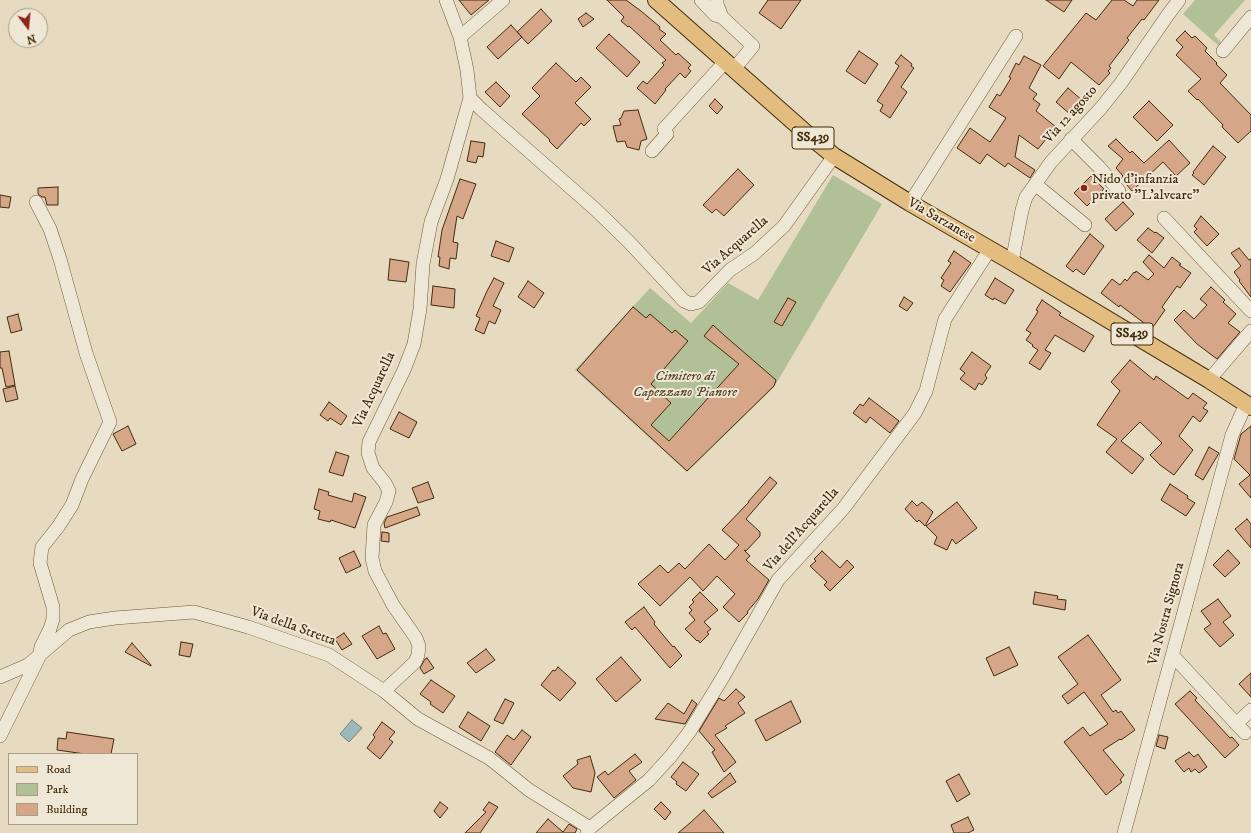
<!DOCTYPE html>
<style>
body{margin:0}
#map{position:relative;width:1251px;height:833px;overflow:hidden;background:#e6dac0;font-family:"IM FELL DW Pica",serif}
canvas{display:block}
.legend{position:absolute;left:8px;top:753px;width:130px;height:72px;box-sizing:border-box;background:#efe7d6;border:1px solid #aa9c85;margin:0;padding:5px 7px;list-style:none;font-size:12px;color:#432c0b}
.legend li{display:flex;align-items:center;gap:8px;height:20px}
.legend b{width:20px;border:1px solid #aa9c85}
.north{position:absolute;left:8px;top:8px;width:40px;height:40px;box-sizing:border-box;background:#efe7d6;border:1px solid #aa9c85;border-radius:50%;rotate:164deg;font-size:11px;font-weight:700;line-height:16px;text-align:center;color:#432c0b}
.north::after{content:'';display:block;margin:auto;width:14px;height:18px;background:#8f2418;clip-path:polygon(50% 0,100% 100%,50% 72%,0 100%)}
</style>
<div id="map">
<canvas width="1251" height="833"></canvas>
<ul class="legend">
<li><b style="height:5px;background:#e3bd80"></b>Road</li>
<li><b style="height:11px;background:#b1c096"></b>Park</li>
<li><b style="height:11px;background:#d5a788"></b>Building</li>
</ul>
<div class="north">N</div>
</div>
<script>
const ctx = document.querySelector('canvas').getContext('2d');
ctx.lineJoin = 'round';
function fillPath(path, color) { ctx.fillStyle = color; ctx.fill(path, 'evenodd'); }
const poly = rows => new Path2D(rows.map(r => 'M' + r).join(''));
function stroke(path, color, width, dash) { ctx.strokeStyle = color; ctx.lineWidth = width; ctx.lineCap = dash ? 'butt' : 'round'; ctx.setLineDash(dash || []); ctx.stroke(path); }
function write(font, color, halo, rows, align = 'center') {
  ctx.font = font + ' "IM FELL DW Pica",serif'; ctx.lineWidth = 4; ctx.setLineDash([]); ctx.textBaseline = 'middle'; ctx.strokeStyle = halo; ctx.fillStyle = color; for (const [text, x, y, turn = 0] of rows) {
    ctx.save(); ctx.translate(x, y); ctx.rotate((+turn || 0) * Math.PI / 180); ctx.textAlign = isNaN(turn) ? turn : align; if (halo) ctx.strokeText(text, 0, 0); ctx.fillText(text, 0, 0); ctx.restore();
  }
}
fillPath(poly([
 [1195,0,1245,0,1214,35,1223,44,1220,47,1183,14],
 [833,175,882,204,774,387,687,472,575,370,650,288,691,323,728,283,758,300]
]), '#b1c096');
const water = poly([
 [352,720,362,728,349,742,340,734,352,720]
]);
fillPath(water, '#99b9bb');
stroke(water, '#778175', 1);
const building = poly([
 [459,0,489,0,471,15,459,0],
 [607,0,626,0,641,11,660,27,659,29,666,34,660,40,676,55,678,53,691,65,688,68,691,71,685,78,680,73,665,89,666,90,655,104,637,88,643,81,647,84,664,65,662,63,666,60,629,26,628,27,621,21,624,17,607,0],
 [768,0,801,0,781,29,759,13,768,0],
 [1046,0,1072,0,1064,12,1046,0],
 [1112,0,1124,0,1133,6,1137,0,1159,0,1144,20,1142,19,1127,38,1129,40,1109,66,1111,68,1108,71,1110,73,1099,85,1071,62,1059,79,1043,66,1086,13,1096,20,1112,0],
 [541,9,552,21,528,44,517,32,541,9],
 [586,13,594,19,583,27,578,19,586,13],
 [511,25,522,37,498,59,487,47,511,25],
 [1185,31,1192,38,1195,36,1207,48,1205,51,1217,63,1216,64,1227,75,1220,83,1251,115,1251,131,1238,143,1222,127,1223,125,1198,99,1197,100,1188,91,1201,79,1176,55,1183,47,1176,40,1185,31],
 [609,34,640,62,627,77,596,48,609,34],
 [859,51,878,64,865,84,846,71,859,51],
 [901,55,912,64,911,66,914,68,901,87,907,92,890,118,880,111,883,105,877,101,899,66,895,63,901,55],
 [1024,56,1041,65,1029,88,1037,94,1033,99,1040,104,1036,111,1056,127,1038,149,1019,135,1015,157,1035,170,1030,178,1008,163,1005,167,987,154,980,164,957,148,970,128,990,142,1006,118,989,107,997,94,1000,96,1011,78,1009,77,1016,63,1019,65,1024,56],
 [556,63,576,82,581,77,591,87,575,103,591,119,584,126,581,123,557,149,549,141,550,140,522,114,540,96,532,88,556,63],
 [496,82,510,96,500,107,485,92,496,82],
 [1068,88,1083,101,1071,115,1056,102,1068,88],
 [715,99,723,107,717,114,709,106,715,99],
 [1149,101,1173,125,1157,141,1133,117,1149,101],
 [638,110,647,139,641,141,639,150,627,147,625,141,617,142,613,126,621,125,619,119,621,118,624,111,638,110],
 [1116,139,1130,153,1132,151,1144,163,1169,140,1190,163,1176,176,1163,162,1132,191,1121,178,1123,176,1116,168,1123,159,1108,146,1116,139],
 [471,141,485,143,483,157,478,156,476,163,467,161,471,141],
 [1213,146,1226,157,1204,185,1192,175,1194,173,1193,172,1213,146],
 [738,169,754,185,724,216,716,209,712,213,703,205,738,169],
 [1091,176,1104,189,1087,206,1074,193,1091,176],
 [460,179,476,184,463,219,457,216,453,242,458,243,456,259,450,258,449,269,439,266,440,257,438,257,442,230,460,179],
 [58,187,58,205,47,205,45,197,42,197,38,194,38,188,58,187],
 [0,195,11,197,9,208,0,207,0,195],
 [1123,202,1134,214,1116,231,1105,219,1123,202],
 [1201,216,1219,234,1207,246,1194,232,1197,229,1194,226,1201,216],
 [1148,228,1155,233,1156,232,1164,238,1152,253,1137,240,1148,228],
 [1090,234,1104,246,1084,275,1076,269,1073,272,1066,266,1090,234],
 [496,241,514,248,509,262,491,256,496,241],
 [1239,248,1249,260,1251,259,1251,297,1239,281,1240,280,1234,272,1241,266,1231,253,1239,248],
 [954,251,971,263,950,292,941,286,944,280,941,278,951,263,948,261,954,251],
 [1149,255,1164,268,1172,257,1181,264,1179,265,1191,273,1180,288,1177,286,1162,307,1165,310,1153,327,1149,324,1148,326,1120,305,1119,307,1101,293,1112,279,1120,285,1125,279,1127,281,1134,272,1135,273,1136,271,1148,280,1154,274,1143,262,1149,255],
 [390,259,409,262,406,282,388,280,390,259],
 [494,278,504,283,493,306,501,310,495,324,489,321,484,334,475,330,480,318,476,316,487,291,494,278],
 [995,278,1014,290,1005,304,994,298,993,300,985,295,995,278],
 [528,281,544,293,534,308,518,297,528,281],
 [433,286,455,289,454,308,431,305,433,286],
 [1211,287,1225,300,1223,302,1236,314,1228,323,1240,332,1217,359,1197,344,1174,320,1184,310,1194,319,1207,305,1200,299,1211,287],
 [904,297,913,303,907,311,899,306,904,297],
 [788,298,796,302,782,326,774,322,788,298],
 [1042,300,1061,313,1059,315,1094,336,1084,352,1055,335,1045,350,1051,353,1040,370,1029,363,1038,350,1032,346,1033,345,1026,340,1031,333,1026,330,1036,315,1038,311,1036,310,1042,300],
 [633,307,646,318,650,314,672,333,675,330,688,341,651,384,671,403,651,425,669,441,739,364,704,336,713,325,725,336,776,380,774,386,687,471,577,370,633,307],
 [18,314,22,330,11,333,7,317,18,314],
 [9,351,15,385,6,387,2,368,0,368,0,352,9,351],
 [972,352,991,366,985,375,987,378,982,385,979,383,975,390,960,379,965,373,960,369,972,352],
 [1130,360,1154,380,1156,376,1188,399,1193,393,1207,403,1203,408,1208,411,1200,422,1193,416,1179,436,1193,450,1174,475,1160,465,1150,455,1162,443,1140,422,1121,441,1144,459,1132,474,1106,452,1117,439,1097,425,1120,391,1111,382,1130,360],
 [15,386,18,399,6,402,3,389,15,386],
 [869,398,899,421,890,433,870,417,866,423,853,413,860,404,863,406,869,398],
 [329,402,347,416,341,425,330,418,328,421,320,415,329,402],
 [399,412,417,422,409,438,390,429,399,412],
 [128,426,136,444,122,451,113,434,128,426],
 [1251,426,1251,498,1239,484,1250,475,1234,459,1241,434,1251,426],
 [1209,447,1219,453,1203,480,1195,475,1209,447],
 [336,452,349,456,343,476,329,472,336,452],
 [770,477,777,483,746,519,760,532,760,536,746,551,744,550,750,556,746,560,769,580,758,599,747,612,748,613,739,622,723,607,735,594,717,576,703,591,690,577,660,606,638,584,660,565,668,573,679,563,685,569,709,544,725,560,739,545,722,530,749,502,748,502,770,477],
 [428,482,434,498,418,503,412,488,428,482],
 [1170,484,1188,496,1187,498,1195,503,1186,516,1161,500,1170,484],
 [319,489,329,492,328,495,352,502,354,493,366,497,355,528,331,520,330,522,318,519,320,511,314,509,319,489],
 [912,501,917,506,922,502,933,512,925,526,919,520,917,522,905,509,912,501],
 [957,502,977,528,956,544,952,539,947,550,934,544,937,537,926,526,957,502],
 [417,507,420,515,385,528,384,523,387,517,417,507],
 [1247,519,1251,524,1251,548,1235,529,1247,519],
 [382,532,389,533,389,542,381,541,382,532],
 [1228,550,1240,563,1225,577,1213,565,1228,550],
 [354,551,361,566,346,573,339,558,354,551],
 [822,551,840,568,847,560,854,567,830,591,824,585,827,582,810,566,816,561,814,559,822,551],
 [700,592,718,610,704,622,711,629,707,632,709,634,700,643,698,640,697,641,685,629,695,620,689,613,692,610,689,607,694,602,692,600,700,592],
 [1035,592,1058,596,1057,599,1066,600,1065,610,1033,604,1035,592],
 [1218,599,1231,616,1223,622,1234,635,1220,647,1204,629,1211,624,1201,611,1218,599],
 [644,607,655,622,654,624,673,647,674,646,682,656,670,668,635,627,632,630,625,622,644,607],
 [379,626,383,634,386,633,395,649,377,659,362,636,379,626],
 [344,633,352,644,342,650,335,639,344,633],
 [1088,635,1121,680,1101,695,1113,712,1116,710,1118,713,1121,711,1135,730,1121,740,1120,739,1103,750,1124,775,1120,780,1122,782,1106,795,1064,742,1083,727,1090,736,1108,724,1084,692,1068,704,1062,696,1078,684,1058,657,1088,635],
 [181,642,193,644,190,657,179,655,181,642],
 [132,643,151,665,151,666,125,652,132,643],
 [1009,647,1018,665,994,676,986,658,1009,647],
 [486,649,495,660,476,673,467,663,486,649],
 [621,657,641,680,616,702,596,679,621,657],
 [427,658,434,668,424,674,420,668,425,659,427,658],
 [558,667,576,683,560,701,541,685,553,670,555,671,558,667],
 [1251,673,1251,697,1239,684,1251,673],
 [431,680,455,696,443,713,430,704,431,702,420,694,431,680],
 [736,689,745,697,738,703,745,713,725,726,727,728,715,735,736,762,724,772,712,752,715,750,699,731,719,698,724,701,736,689],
 [1190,691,1197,698,1195,700,1230,738,1232,737,1239,745,1225,758,1175,704,1190,691],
 [505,699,514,703,503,724,494,720,505,699],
 [692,700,697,704,685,724,655,719,668,703,684,714,692,700],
 [791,701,801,722,766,741,755,720,791,701],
 [468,712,490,726,481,741,459,727,468,712],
 [382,722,395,732,389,739,393,742,380,759,367,748,375,737,373,735,382,722],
 [522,730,531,737,511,765,495,752,507,735,514,740,522,730],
 [67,732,114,739,111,754,85,754,57,750,58,738,66,739,67,732],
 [1159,735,1168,737,1165,749,1156,746,1159,735],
 [1189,752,1194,757,1198,754,1207,767,1199,773,1195,769,1191,772,1189,768,1184,772,1175,761,1189,752],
 [635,754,642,762,629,771,636,780,614,798,597,777,605,771,608,775,635,754],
 [590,756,595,773,591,792,573,788,563,776,578,764,577,760,590,756],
 [683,762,699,774,686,791,676,784,677,782,671,777,683,762],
 [730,773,736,782,712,798,708,793,730,773],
 [959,774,970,794,957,802,946,781,959,774],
 [440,802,448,808,440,818,434,811,440,802],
 [489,802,498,807,480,833,465,833,486,812,483,810,489,802],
 [661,802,671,812,665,820,654,809,661,802],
 [704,810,724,833,678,833,690,823,704,810],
 [968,817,974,830,968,833,954,833,951,825,968,817],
 [548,819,563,832,569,824,577,829,575,833,536,833,548,819]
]);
fillPath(building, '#d5a788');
stroke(building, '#432c0b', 1);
const minor = poly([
 [446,0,460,37,467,70,470,98,482,110,595,209,629,242,684,301,691,304,699,302,730,270,755,253,784,226,834,156],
 [701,0,715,15,722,17],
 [717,0,717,4,722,17,753,46,734,69],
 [460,37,503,0],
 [1223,51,1251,17],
 [1071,139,1099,167,1119,191],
 [652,151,667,134,664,129,725,62],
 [1035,184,1085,225],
 [910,203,1016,36],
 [1164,218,1251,311],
 [1012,262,1022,210,1026,197,1051,162,1101,108,1121,83,1167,16,1179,0],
 [1209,380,1251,331],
 [1173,656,1245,733],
 [0,677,28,665,69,630,89,622,115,618,194,612,248,627,329,655,384,691,418,719,489,758,529,790,590,828],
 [384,691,415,662,418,655,419,646,416,638,393,605,375,571,372,558,374,525,386,502,389,491,385,483,373,468,368,453,369,442,404,370,414,344,420,309,423,264,431,222,447,179,470,98],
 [1236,724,1251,710],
 [0,736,39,657,41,647,50,629,53,619,53,607,40,563,42,547,58,527,72,505,82,479,110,422,86,353,60,259,50,229,36,202],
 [587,833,590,828,649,780,671,756,690,731,723,677,778,580,843,509,915,413,926,391,945,319,990,249],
 [1124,833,1232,435,1246,404]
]);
const major = poly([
 [656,0,806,133,834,156,910,203,1012,262,1209,380,1251,407]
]);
stroke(minor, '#6c5838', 14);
stroke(major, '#432c0b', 18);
stroke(minor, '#efe7d6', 13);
stroke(major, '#e3bd80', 16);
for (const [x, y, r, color] of [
 [1084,188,4,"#8f2418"]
]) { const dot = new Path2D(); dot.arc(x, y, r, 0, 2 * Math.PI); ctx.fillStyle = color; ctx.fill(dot); stroke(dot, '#efe7d6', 1.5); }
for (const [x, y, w] of [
 [813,138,42],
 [1132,334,42]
]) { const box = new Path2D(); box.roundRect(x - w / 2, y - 11, w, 22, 3); ctx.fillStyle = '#efe7d6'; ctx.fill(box); stroke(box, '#432c0b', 1); }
write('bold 13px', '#432c0b', null, [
 ["SS439",813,138],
 ["SS439",1132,334]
]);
write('14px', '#432c0b', '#efe7d6', [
 ["Via 12 agosto",1071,115,-48],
 ["Via Sarzanese",941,221,30],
 ["Via Acquarella",736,246,-41],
 ["Via Acquarella",375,390,-65],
 ["Via dell'Acquarella",802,530,-49],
 ["Via Nostra Signora",1167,614,-75],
 ["Via della Stretta",293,627,20]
]);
write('14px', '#432c0b', '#efe7d6', [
 ["Nido d'infanzia",1092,180],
 ["privato \"L'alveare\"",1092,196]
], 'left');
write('italic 14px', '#594a27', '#efe7d6', [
 ["Cimitero di",685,377],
 ["Capezzano Pianore",685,393]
]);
</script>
